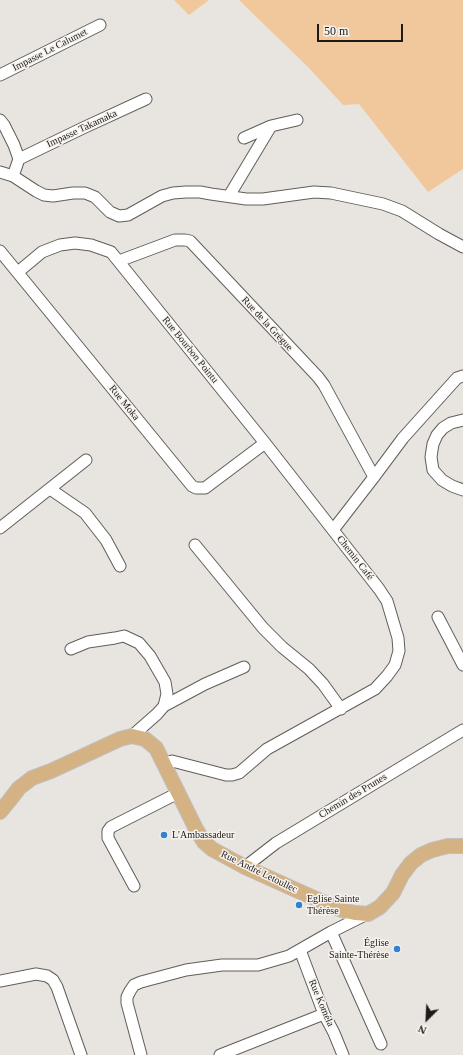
<!DOCTYPE html>
<meta charset="utf-8">
<style>
body{margin:0}
#map{position:relative;width:463px;height:1055px;overflow:hidden;background:#e8e4e0;font-family:Georgia,serif}
canvas{display:block}
.north{position:absolute;left:407px;top:999px;width:40px;height:40px;-webkit-text-stroke:3px #f6f2ed;paint-order:stroke;rotate:204deg;font-size:11px;font-weight:700;line-height:16px;text-align:center;color:#1c1b19}
.north::after{content:'';display:block;margin:auto;width:14px;height:18px;background:#1c1b19;clip-path:polygon(50% 0,100% 100%,50% 72%,0 100%)}
.scale{position:absolute;left:317px;top:24px;width:86px;height:18px;box-sizing:border-box;border:2px solid #1c1b19;border-top:0;padding-left:5px;font-size:12px;line-height:14px;white-space:nowrap;color:#1c1b19;-webkit-text-stroke:3px #f6f2ed;paint-order:stroke}
</style>
<div id="map">
<canvas width="463" height="1055"></canvas>
<div class="north">N</div>
<div class="scale">50 m</div>
</div>
<script>
const ctx = document.querySelector('canvas').getContext('2d');
ctx.lineJoin = 'round';
function fillPath(path, color) { ctx.fillStyle = color; ctx.fill(path, 'evenodd'); }
const poly = rows => new Path2D(rows.map(r => 'M' + r).join(''));
function stroke(path, color, width, dash) { ctx.strokeStyle = color; ctx.lineWidth = width; ctx.lineCap = dash ? 'butt' : 'round'; ctx.setLineDash(dash || []); ctx.stroke(path); }
function write(font, color, halo, rows, align = 'center') {
  ctx.font = font + ' Georgia,serif'; ctx.lineWidth = 3; ctx.setLineDash([]); ctx.textBaseline = 'middle'; ctx.strokeStyle = halo; ctx.fillStyle = color; for (const [text, x, y, turn = 0] of rows) {
    ctx.save(); ctx.translate(x, y); ctx.rotate((+turn || 0) * Math.PI / 180); ctx.textAlign = isNaN(turn) ? turn : align; if (halo) ctx.strokeText(text, 0, 0); ctx.fillText(text, 0, 0); ctx.restore();
  }
}
fillPath(poly([
 [174,0,209,0,189,15],
 [239,0,463,0,463,169,428,192,359,104,343,105,309,68]
]), '#f0c89b');
const minor = poly([
 [0,75,100,25],
 [0,120,4,125,14,145,19,159,13,176],
 [244,138,271,126,297,120],
 [19,159,83,128,146,99],
 [0,172,13,176,36,191,44,195,53,196,73,193,85,193,95,197,110,212,119,216,128,215,162,196,173,193,186,192,200,192,211,194,246,199,263,199,314,192,331,193,383,204,402,211,439,234,463,247],
 [229,196,271,126],
 [0,251,192,486,196,488,205,488,265,443],
 [119,261,175,240,185,240,190,241,318,377,324,385,374,477],
 [18,272,42,252,60,245,75,243,91,245,111,252,265,443,379,589,387,601,398,638,399,651,395,665,387,676,375,689,267,749,239,773,232,775,226,775,172,761,163,763],
 [463,420,451,423,443,428,437,435,433,444,431,457,433,470,442,480,452,486,463,490],
 [50,489,85,513,106,540,120,566],
 [0,528,86,460],
 [333,530,374,477,403,438,457,378,463,376],
 [195,545,263,628,282,647,309,669,323,684,341,709],
 [438,617,463,665],
 [71,649,88,642,115,638,124,636,139,643,150,656,165,682,167,694,164,706,157,714,132,736],
 [164,706,205,684,244,667],
 [245,867,276,843,463,730],
 [134,886,108,838,108,831,111,827,178,793],
 [331,932,381,1044],
 [300,950,324,1014,334,1033,343,1055],
 [0,981,36,974,47,976,53,980,57,987,81,1055],
 [141,1055,127,1003,127,997,130,991,134,985,141,982,186,970,222,965,258,965,289,956,331,932,367,914],
 [220,1055,324,1014]
]);
const major = poly([
 [0,812,9,801,19,788,32,778,51,771,120,739,132,736,145,739,156,748,196,829,204,842,212,849,245,867,285,885,334,907,345,911,355,913,368,914,380,907,393,893,402,875,411,863,421,855,432,850,448,846,463,846]
]);
stroke(minor, '#615e5a', 13);
stroke(major, '#bfbfbf', 16);
stroke(minor, '#fff', 11);
stroke(major, '#d5b283', 14);
for (const [x, y, r, color] of [
 [164,835,4,"#2f83d1"],
 [299,905,4,"#2f83d1"],
 [397,949,4,"#2f83d1"]
]) { const dot = new Path2D(); dot.arc(x, y, r, 0, 2 * Math.PI); ctx.fillStyle = color; ctx.fill(dot); stroke(dot, '#f6f2ed', 1.5); }
write('10px', '#1c1b19', '#f6f2ed', [
 ["Impasse Le Calumet",50,50,-27],
 ["Impasse Takamaka",82,129,-25],
 ["Rue de la Grègue",267,324,47],
 ["Rue Bourbon Pointu",190,350,51],
 ["Rue Moka",124,403,51],
 ["Chemin Café",355,558,52],
 ["Chemin des Prunes",353,796,-31],
 ["Rue André Letoullec",259,872,26],
 ["Rue Koméla",321,1003,67]
]);
write('10px', '#1c1b19', '#f6f2ed', [
 ["L'Ambassadeur",172,835],
 ["Eglise Sainte",307,899],
 ["Thérèse",307,911],
 ["Église",389,943,"right"],
 ["Sainte-Thérèse",389,955,"right"]
], 'left');
</script>
